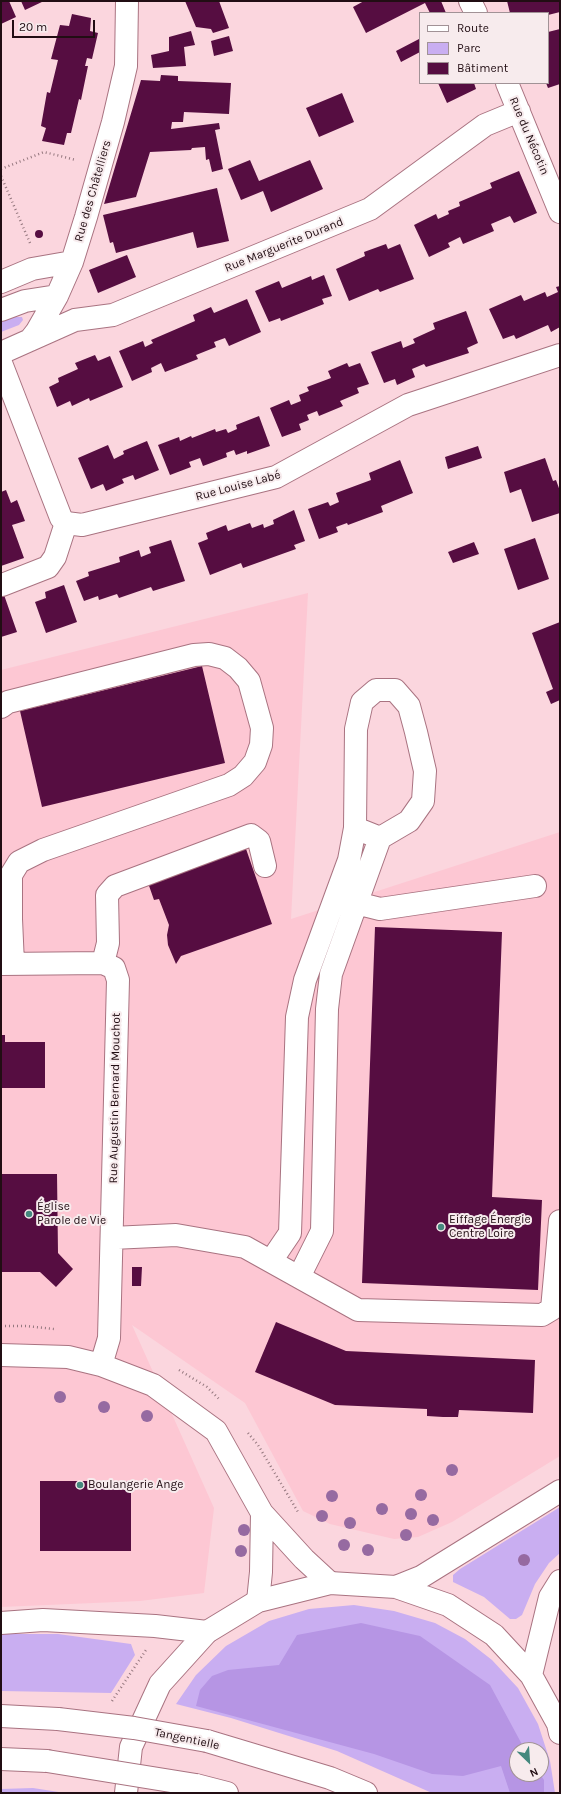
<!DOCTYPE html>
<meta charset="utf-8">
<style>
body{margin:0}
#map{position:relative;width:561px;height:1794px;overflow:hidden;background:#fbd6de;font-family:Karla,sans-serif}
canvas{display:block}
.frame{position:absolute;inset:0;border:2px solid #210d13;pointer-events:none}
.legend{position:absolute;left:419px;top:12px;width:130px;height:72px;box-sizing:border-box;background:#f7ebed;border:1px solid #a19296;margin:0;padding:5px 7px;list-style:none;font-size:12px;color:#210d13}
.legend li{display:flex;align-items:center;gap:8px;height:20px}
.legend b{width:20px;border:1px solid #a19296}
.north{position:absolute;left:509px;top:1742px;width:40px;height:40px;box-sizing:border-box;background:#f7ebed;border:1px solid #a19296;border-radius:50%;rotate:155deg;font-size:11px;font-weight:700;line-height:16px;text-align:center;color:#210d13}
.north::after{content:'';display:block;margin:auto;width:14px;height:18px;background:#44887e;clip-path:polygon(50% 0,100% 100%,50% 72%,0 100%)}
.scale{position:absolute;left:12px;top:20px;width:83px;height:18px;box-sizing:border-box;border:2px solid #210d13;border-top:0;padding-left:5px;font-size:12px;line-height:14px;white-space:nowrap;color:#210d13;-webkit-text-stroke:3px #f7ebed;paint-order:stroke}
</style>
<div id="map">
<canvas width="561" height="1794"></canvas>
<div class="frame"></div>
<ul class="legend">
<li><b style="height:5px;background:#fff"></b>Route</li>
<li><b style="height:11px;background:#c9aef1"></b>Parc</li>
<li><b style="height:11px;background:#560d41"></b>Bâtiment</li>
</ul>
<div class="north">N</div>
<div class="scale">20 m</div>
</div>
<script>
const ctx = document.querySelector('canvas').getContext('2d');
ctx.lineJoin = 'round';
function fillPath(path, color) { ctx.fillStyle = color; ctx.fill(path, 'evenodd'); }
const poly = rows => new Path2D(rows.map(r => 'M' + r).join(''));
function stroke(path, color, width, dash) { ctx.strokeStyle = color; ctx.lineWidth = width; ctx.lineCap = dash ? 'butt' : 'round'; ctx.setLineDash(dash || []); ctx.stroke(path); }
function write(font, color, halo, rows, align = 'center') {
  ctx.font = font + ' Karla,sans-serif'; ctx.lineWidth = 4; ctx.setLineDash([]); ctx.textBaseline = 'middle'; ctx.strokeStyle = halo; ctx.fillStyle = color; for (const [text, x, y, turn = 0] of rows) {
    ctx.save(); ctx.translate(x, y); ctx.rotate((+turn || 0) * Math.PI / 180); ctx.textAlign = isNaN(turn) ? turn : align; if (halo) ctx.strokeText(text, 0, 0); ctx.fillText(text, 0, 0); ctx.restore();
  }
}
fillPath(poly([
 [308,593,291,919,560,832,560,1456,452,1522,418,1537,394,1539,330,1524,303,1511,245,1403,132,1325,214,1508,204,1593,140,1601,1,1607,1,670]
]), '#fdc7d3');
fillPath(poly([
 [4,317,22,317,23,320,19,325,1,332,1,318],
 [560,1507,560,1553,549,1563,535,1584,522,1615,516,1619,510,1619,484,1597,453,1582,453,1575,460,1569],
 [354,1605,394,1611,435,1623,465,1639,492,1660,518,1688,538,1724,550,1761,555,1793,432,1793,337,1751,231,1718,176,1704,196,1675,226,1646,269,1621,309,1609],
 [517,1750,541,1750,541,1774,517,1774],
 [1,1634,58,1634,131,1644,135,1655,111,1693,1,1691],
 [33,1788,65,1793,1,1793,1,1789]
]), '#c9aef1');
fillPath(poly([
 [361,1623,420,1636,490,1685,525,1750,517,1750,517,1774,540,1774,544,1780,544,1793,510,1793,501,1766,463,1776,432,1774,374,1754,196,1706,200,1690,212,1676,228,1670,279,1665,297,1635]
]), '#b695e4');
fillPath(poly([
 [1,1,9,1,16,17,1,24],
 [21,1,44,1,25,10],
 [185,1,219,1,229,28,213,33,211,29,196,27],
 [364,1,441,1,446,13,430,13,425,3,366,33,353,7],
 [507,1,560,1,560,12,548,15,548,13,510,13],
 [72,14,91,18,90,31,98,33,92,59,87,58,85,66,88,66,81,100,79,99,71,133,67,133,64,145,42,141,46,128,41,126,47,92,50,93,58,60,51,59,60,25,69,26],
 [560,29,560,84,548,88,546,83,548,83,548,32],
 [191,31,195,45,184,47,186,66,153,68,151,55,169,51,169,37],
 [229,36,233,51,214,56,211,41],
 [419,39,420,52,401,62,396,51],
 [161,75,178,76,178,81,231,83,229,114,184,112,183,122,172,122,171,129,219,123,220,129,215,130,223,169,212,172,209,159,206,160,205,147,192,148,191,150,150,152,136,197,104,204,141,80,160,81],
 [438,83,474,83,476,89,447,103],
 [342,93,354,122,319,137,306,108],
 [250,160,259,181,310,160,323,189,271,212,263,191,241,200,228,169],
 [519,171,537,213,514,223,510,216,491,224,494,231,463,244,460,237,448,243,450,247,429,257,414,225,436,214,438,219,449,214,448,211,460,206,459,202,492,188,490,183],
 [217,188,229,241,197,248,193,232,116,253,113,242,110,243,103,215],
 '35 234a4 4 0 1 1 8 0a4 4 0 1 1-8 0Z',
 [386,244,388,249,400,244,414,279,380,292,378,289,349,301,336,269,365,256,364,252],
 [127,255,136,277,98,293,89,270],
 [324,275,332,296,322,299,324,304,281,321,280,318,269,322,255,291,279,281,282,288,311,276,312,280],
 [560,286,560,327,551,332,548,325,516,339,514,335,503,339,489,309,521,295,524,301,545,292,547,297,558,292,556,287],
 [247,299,261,332,229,346,225,338,214,342,216,347,196,355,198,359,165,372,161,363,151,368,152,372,132,381,119,351,143,341,145,347,153,343,151,340,195,321,193,315,211,307,214,313],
 [466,311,478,343,467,348,469,353,426,367,424,364,412,369,415,377,397,385,395,379,384,383,371,352,401,341,403,348,415,343,413,339,435,329,433,323],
 [95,355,98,361,110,356,123,387,90,401,89,398,72,406,70,401,57,407,49,387,59,382,58,378,78,369,75,363],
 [347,363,349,367,360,363,369,384,357,388,359,393,340,401,343,406,319,416,317,411,307,415,309,420,299,424,301,430,282,437,270,408,289,400,291,405,301,401,299,395,309,391,307,387,331,378,328,371],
 [259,416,270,446,247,454,247,451,236,455,234,450,226,453,227,457,203,466,200,458,189,462,191,467,170,475,158,445,179,437,180,441,191,436,192,438,215,429,216,432,226,429,228,433,237,429,236,425],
 [147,441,159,470,135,480,133,475,122,479,124,483,106,491,103,484,91,489,78,458,108,445,114,459,124,454,123,451],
 [478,446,482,458,448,469,445,457],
 [545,458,553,481,556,480,560,491,560,513,532,522,521,489,510,493,504,472],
 [400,460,413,493,381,506,383,512,348,525,347,523,336,527,338,532,319,539,308,509,328,502,330,506,339,502,336,493,371,480,369,473],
 [6,490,11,503,17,500,25,521,12,525,24,558,1,566,1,492],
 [294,510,305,541,294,545,296,549,243,568,241,563,210,575,198,543,208,539,206,533,226,525,228,531,250,523,252,528,263,524,264,528,274,524,273,520],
 [535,538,549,579,518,590,504,549],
 [171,540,185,581,153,591,151,587,119,598,117,594,99,600,98,596,84,601,76,581,89,576,88,572,120,562,119,557,139,550,141,557,151,553,149,547],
 [474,542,479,554,453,563,448,552],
 [64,585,77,622,46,633,35,602,46,598,45,592],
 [3,592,17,632,1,637,1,593],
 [560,622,560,700,551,704,546,692,553,689,532,633],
 [202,666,225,763,42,807,20,711],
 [245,846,272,924,181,956,176,964,168,945,167,935,169,925,159,899,154,900,147,880],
 [375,927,502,932,492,1197,542,1200,538,1290,362,1283],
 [1,1035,5,1035,5,1042,45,1042,45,1088,1,1088],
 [1,1174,57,1174,58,1253,73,1269,56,1287,40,1272,1,1272],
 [132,1267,142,1267,141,1286,132,1286],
 [276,1322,346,1351,535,1360,533,1413,459,1410,458,1417,443,1417,427,1416,427,1409,335,1405,255,1372],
 [40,1481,131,1481,131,1551,40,1551]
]), '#560d41');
const minor = poly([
 [470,1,476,13],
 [507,83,560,212],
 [1,282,32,269,72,262],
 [1,310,25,301,57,296],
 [30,340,37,331,57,296,72,262,86,217,113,122,126,66,127,1],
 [1,353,75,320,113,315,370,209,485,125,519,111],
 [1,363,61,518,66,523,82,525,276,477,408,405,560,355],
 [2,585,48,567,55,557,66,523],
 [1,707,8,702,194,655,209,654,225,658,238,668,249,681,262,728,261,745,255,762,243,776,229,785,43,850,19,862,11,875,11,919,13,964],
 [356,903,380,909,535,886],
 [103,963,108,943,107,895,115,886,251,835,259,841,265,866],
 [1,964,103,963,114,968,118,980,109,1338,101,1365],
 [112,1238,176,1235,245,1247,358,1310,542,1315,552,1309,560,1221],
 [271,1261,290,1233,297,1017,305,980,349,860,355,828],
 [299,1277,322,1231,327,1009,331,974,380,838,409,821,423,801,425,771,416,732,409,706,395,690,376,690,362,702,356,729,355,828,380,838],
 [1,1355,68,1357,101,1365,153,1385,216,1431,262,1513,304,1559,330,1583],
 [258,1601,261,1572,262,1513]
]);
const major = poly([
 [396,1587,421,1577,560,1491],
 [531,1675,550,1597,560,1581],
 [1,1716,58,1719],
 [207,1741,330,1778,366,1793],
 [1,1759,47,1761],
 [196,1785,227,1793],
 [126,1793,131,1747,160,1684,207,1632,258,1601,330,1583,396,1587,448,1605,494,1635,531,1675,558,1724,560,1733]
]);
const highway = poly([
 [1,1623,43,1620,155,1626,207,1632]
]);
stroke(minor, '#a97381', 24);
stroke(major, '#a97381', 24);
stroke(highway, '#a97381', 24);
stroke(poly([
 [1,169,44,152,76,160],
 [1,176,30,243],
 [1,1326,26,1326,54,1329],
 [179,1370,207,1387,220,1400],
 [248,1433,258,1445,298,1512,297,1512],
 [112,1701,146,1650]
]), '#95787f', 2.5, [1, 3]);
stroke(minor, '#fff', 22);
stroke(major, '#fff', 22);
stroke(highway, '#fff', 22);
const majorBridge = poly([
 [58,1719,134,1728,207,1741],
 [47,1761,196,1785]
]);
stroke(majorBridge, '#a97381', 24, []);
stroke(majorBridge, '#fff', 22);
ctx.fillStyle = '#966aa1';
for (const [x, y] of [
 [60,1397],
 [104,1407],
 [147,1416],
 [452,1470],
 [421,1495],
 [332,1496],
 [382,1509],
 [411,1514],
 [322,1516],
 [433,1520],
 [350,1523],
 [244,1530],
 [406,1535],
 [344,1545],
 [368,1550],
 [241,1551],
 [524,1560]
]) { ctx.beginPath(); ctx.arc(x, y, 6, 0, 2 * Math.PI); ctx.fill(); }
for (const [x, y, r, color] of [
 [29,1214,4,"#44887e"],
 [441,1227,4,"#44887e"],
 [80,1485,4,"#44887e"]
]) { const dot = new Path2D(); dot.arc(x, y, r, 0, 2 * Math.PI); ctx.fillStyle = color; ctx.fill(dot); stroke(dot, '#f7ebed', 1.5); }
write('12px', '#210d13', '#f7ebed', [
 ["Rue du Nécotin",529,136,67],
 ["Rue des Châtelliers",93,191,-74],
 ["Rue Marguerite Durand",284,245,-22],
 ["Rue Louise Labé",238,486,-15],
 ["Rue Augustin Bernard Mouchot",115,1098,-89],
 ["Tangentielle",187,1739,12]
]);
write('12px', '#210d13', '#f7ebed', [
 ["Église",37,1207],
 ["Parole de Vie",37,1221],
 ["Eiffage Énergie",449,1220],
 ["Centre Loire",449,1234],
 ["Boulangerie Ange",88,1485]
], 'left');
</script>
